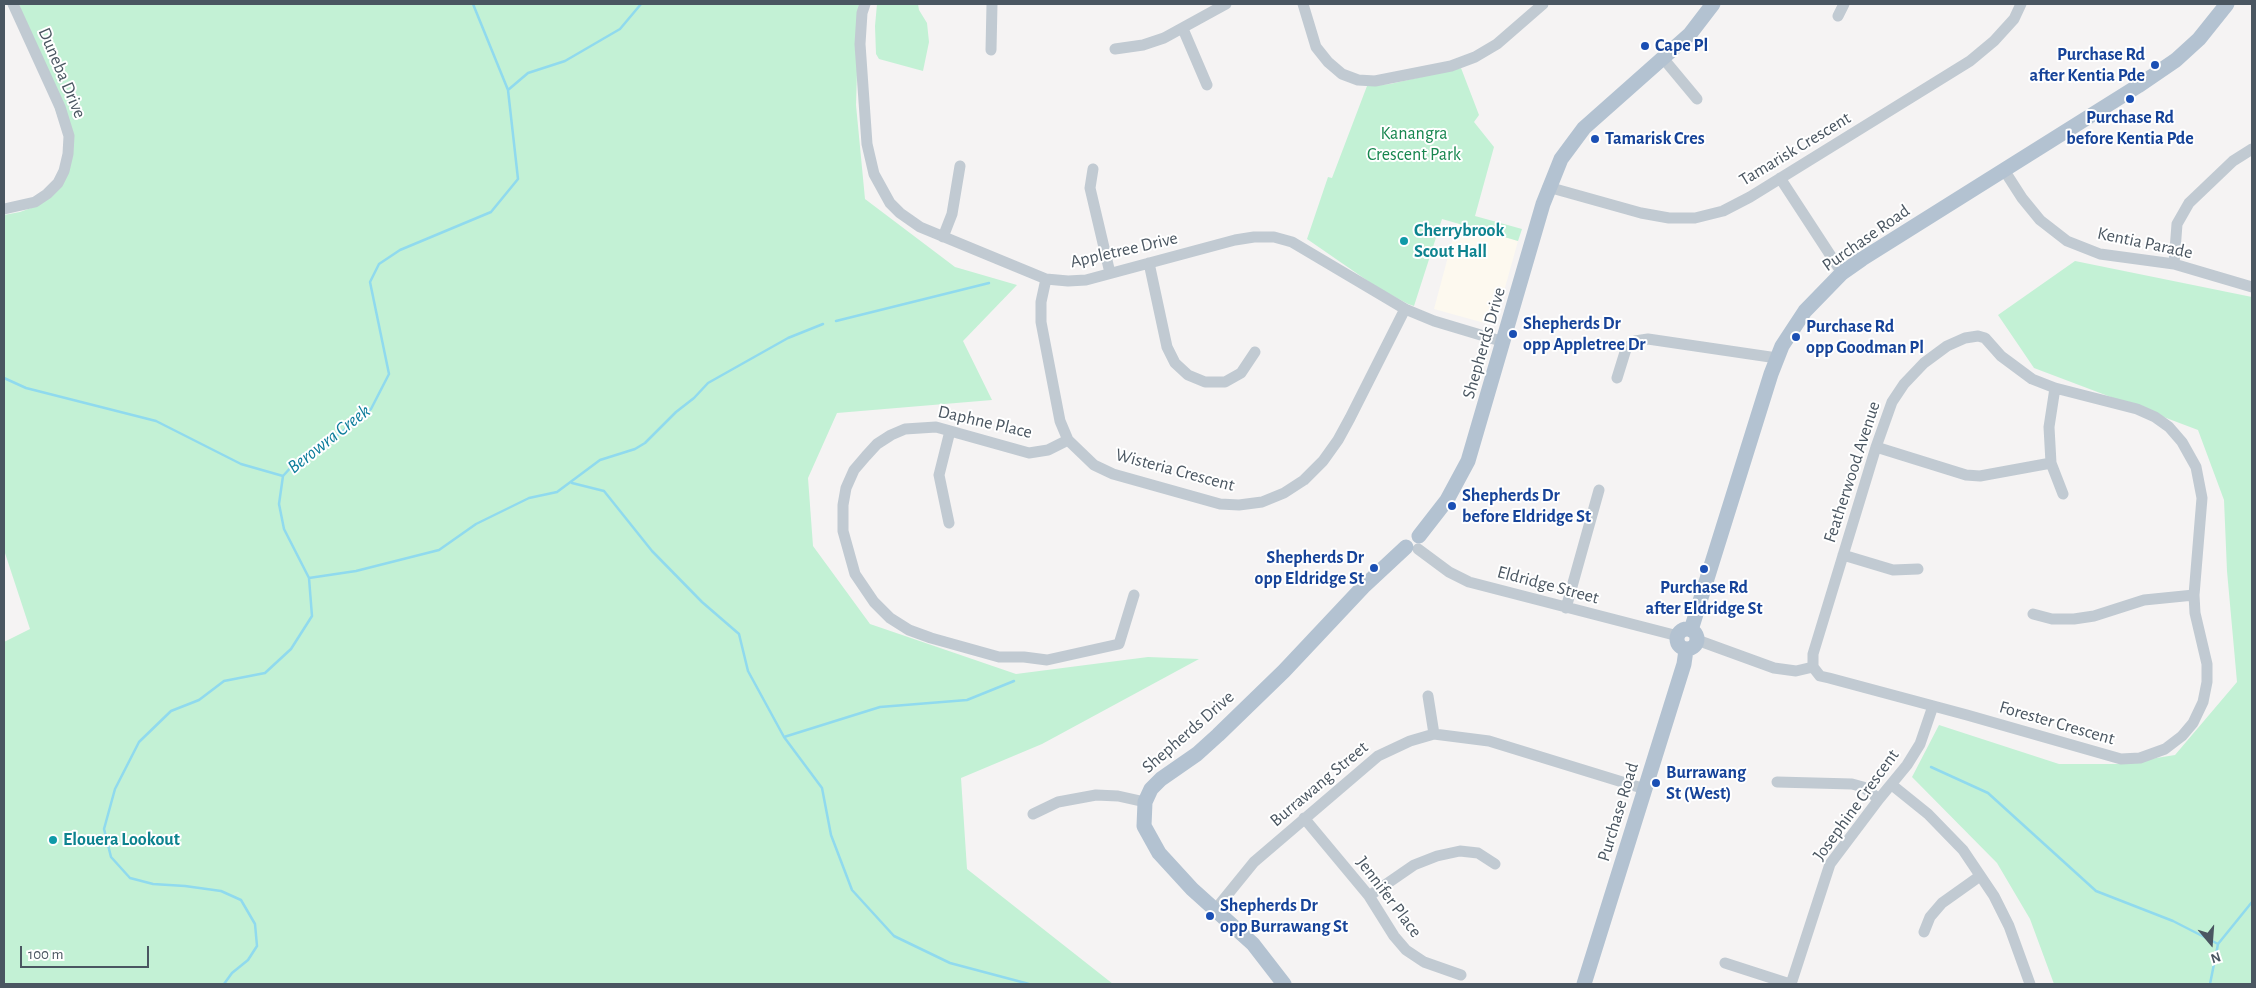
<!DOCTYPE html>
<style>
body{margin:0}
#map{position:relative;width:2256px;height:988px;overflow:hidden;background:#f5f3f3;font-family:"Alegreya Sans",sans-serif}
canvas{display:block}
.frame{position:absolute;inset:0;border:5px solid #4a5661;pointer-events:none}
.north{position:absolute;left:2186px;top:918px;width:50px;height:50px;-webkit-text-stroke:4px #fff;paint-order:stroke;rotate:162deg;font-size:14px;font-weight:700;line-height:20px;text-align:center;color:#4a5661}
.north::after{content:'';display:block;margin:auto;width:18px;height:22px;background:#4a5661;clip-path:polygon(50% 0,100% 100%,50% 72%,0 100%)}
.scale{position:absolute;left:20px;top:946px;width:129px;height:22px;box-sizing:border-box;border:2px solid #4a5661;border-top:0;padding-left:6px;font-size:15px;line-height:18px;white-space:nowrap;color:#4a5661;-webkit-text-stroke:4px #fff;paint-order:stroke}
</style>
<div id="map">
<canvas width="2256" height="988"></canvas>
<div class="frame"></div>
<div class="north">N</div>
<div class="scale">100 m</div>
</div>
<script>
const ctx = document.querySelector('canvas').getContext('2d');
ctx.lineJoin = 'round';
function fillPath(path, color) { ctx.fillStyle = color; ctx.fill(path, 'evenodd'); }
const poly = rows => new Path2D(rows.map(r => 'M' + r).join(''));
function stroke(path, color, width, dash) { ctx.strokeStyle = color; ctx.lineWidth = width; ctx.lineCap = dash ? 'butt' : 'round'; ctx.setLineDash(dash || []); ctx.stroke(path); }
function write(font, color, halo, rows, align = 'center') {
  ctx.font = font + ' "Alegreya Sans",sans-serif'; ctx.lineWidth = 4; ctx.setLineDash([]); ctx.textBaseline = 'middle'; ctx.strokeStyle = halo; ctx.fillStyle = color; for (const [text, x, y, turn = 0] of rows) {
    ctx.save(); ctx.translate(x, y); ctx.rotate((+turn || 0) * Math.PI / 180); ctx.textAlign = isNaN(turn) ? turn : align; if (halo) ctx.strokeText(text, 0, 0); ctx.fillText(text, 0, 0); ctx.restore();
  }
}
fillPath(poly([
 [1457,223,1518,241,1496,320,1488,324,1434,309]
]), '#fdf9ef');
fillPath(poly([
 [19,4,859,4,856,105,865,199,955,267,1017,285,963,341,992,400,837,413,808,478,813,546,870,624,1016,674,1148,657,1199,659,1042,744,961,778,967,869,1113,984,4,984,4,642,30,629,4,550,4,215,20,212,39,205,71,155],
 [877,4,918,4,919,10,927,23,929,42,923,71,879,59,876,54,875,26],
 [1461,68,1479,115,1474,122,1494,147,1475,216,1522,229,1518,241,1442,219,1414,306,1408,304,1378,288,1307,239,1328,177,1332,178,1367,86,1390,84],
 [2075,261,2252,297,2252,984,2054,984,2030,919,1997,863,1912,777,1939,725,2059,764,2119,764,2175,755,2237,682,2227,571,2224,500,2198,430,2034,368,1998,315]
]), '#c3f1d5');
stroke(poly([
 [508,90,528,73,565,61,620,29,641,4],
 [836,321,989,283],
 [4,378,26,388,156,421,241,464,283,476],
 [572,483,604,491,652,551,702,602,739,634,748,671,784,737,822,788,831,835,852,890,894,936,950,963,1029,984],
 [309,578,356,571,439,550,476,524,529,498,557,492,600,460,635,449,645,443,676,412,694,398,708,383,788,338,823,324],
 [784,737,880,707,967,700,1014,681],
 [1931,767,1988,793,2096,891,2173,921,2218,944],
 [224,984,232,973,248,960,257,946,255,924,241,900,221,891,185,886,153,884,130,878,111,857,104,829,115,789,139,742,171,711,199,700,224,681,265,673,291,649,312,616,309,578,284,529,279,504,283,476,302,455,338,435,371,409,389,374,370,282,379,264,400,250,491,212,518,179,508,90,473,4],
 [2210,984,2218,944,2252,902]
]), '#90daee', 2.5);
stroke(poly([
 [865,4,862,13,860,44,867,144,874,174,890,203,900,213,920,227,1046,279,1068,281,1086,280,1235,240,1254,237,1274,237,1292,242,1405,309,1434,321,1504,342],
 [1303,4,1316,47,1328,62,1342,74,1358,80,1375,81,1451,66,1475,57,1497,44,1543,4],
 [1838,16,1844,4],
 [1183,29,1207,85],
 [1115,49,1143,45,1164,38,1226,4],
 [991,50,992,4],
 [1662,57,1697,99],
 [1093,169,1090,188,1110,273],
 [2004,170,2022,198,2040,220,2067,241,2100,254,2174,264,2252,287],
 [1780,178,1842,273],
 [1548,187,1641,213,1669,218,1695,218,1723,211,1750,197,1970,61,1994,41,2014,19,2021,4],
 [4,209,35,202,47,194,58,183,64,171,68,154,69,136,60,107,13,4],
 [943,237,952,214,960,166],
 [1149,263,1167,347,1175,363,1188,375,1205,382,1225,382,1241,373,1255,352],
 [2174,264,2177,224,2189,203,2233,161,2252,149],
 [1046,279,1041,302,1041,322,1060,421,1068,440,1094,465,1113,474,1220,504,1239,505,1262,502,1284,493,1304,480,1323,461,1338,440,1350,418,1405,309],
 [1978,336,1985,338,2001,356,2032,379,2055,388,2137,409,2155,417,2169,427,2182,442,2196,467,2202,498,2194,595,2195,613,2207,664,2207,682,2203,702,2193,723,2182,736,2165,749,2140,758,2121,759,1967,715,1829,678,1820,676,1813,667,1813,654,1876,447,1892,402,1904,384,1924,363,1947,346,1965,338,1978,336],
 [1617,378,1626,349,1635,341,1648,339,1777,358],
 [2055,388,2049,427,2051,463,2063,494],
 [1068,440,1048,450,1029,453,936,427,905,429,891,435,877,444,866,456,854,470,846,488,843,505,843,531,855,574,874,602,890,618,909,630,931,638,999,657,1024,657,1047,660,1119,644,1134,595],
 [1876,447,1966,475,1980,476,2051,463],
 [949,523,939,475,950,431],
 [1418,549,1449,572,1469,582,1678,636],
 [1843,555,1893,570,1918,569],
 [1566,608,1599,490],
 [2033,614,2052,619,2074,619,2094,616,2144,600,2194,595],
 [1697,640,1774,668,1796,671,1813,667],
 [1428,696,1434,734],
 [1777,782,1852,784,1863,787,1879,799],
 [1892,785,1928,814,1963,850,1994,896,2009,926,2030,984],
 [1033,814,1058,802,1096,795,1118,796,1145,802],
 [1304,818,1369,896,1394,936,1406,950,1424,962,1461,975],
 [1369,896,1414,865,1437,856,1460,851,1478,853,1495,864],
 [1215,910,1254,862,1378,756,1410,741,1434,734,1489,741,1645,789],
 [1924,932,1930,917,1942,903,1980,876],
 [1725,963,1790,984],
 [1791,984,1830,864,1879,799,1907,765,1920,744,1933,706]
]), '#c1cad2', 11);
stroke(poly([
 [1419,536,1447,500,1468,461,1543,204,1561,159,1584,128,1690,34,1713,4],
 '1677 639a10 10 0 1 1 20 0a10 10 0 1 1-20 0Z',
 [1691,630,1771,374,1782,346,1805,311,1842,273,1862,259,2138,86,2176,60,2199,39,2227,4],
 [1284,984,1253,944,1192,889,1159,853,1144,826,1145,802,1151,789,1161,779,1197,754,1218,735,1284,671,1363,587,1406,547],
 [1584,984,1684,664,1686,650]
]), '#b3c2d1', 15);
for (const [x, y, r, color] of [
 [1645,46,5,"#1a4fb4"],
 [2155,65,5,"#1a4fb4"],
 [2130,99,5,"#1a4fb4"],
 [1595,139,5,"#1a4fb4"],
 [1404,241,5,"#0f9aa8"],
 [1513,334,5,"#1a4fb4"],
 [1796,337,5,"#1a4fb4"],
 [1452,506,5,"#1a4fb4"],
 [1374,568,5,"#1a4fb4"],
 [1704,569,5,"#1a4fb4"],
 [1656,783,5,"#1a4fb4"],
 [53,840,5,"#0f9aa8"],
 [1210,916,5,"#1a4fb4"]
]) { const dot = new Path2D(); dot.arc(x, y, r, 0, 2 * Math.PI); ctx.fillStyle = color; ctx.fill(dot); stroke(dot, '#fff', 2); }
write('bold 18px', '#164399', '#fff', [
 ["Cape Pl",1655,46],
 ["Purchase Rd",2145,55,"right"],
 ["after Kentia Pde",2145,76,"right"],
 ["Purchase Rd",2130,118,"center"],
 ["before Kentia Pde",2130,139,"center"],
 ["Tamarisk Cres",1605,139],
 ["Shepherds Dr",1523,324],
 ["opp Appletree Dr",1523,345],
 ["Purchase Rd",1806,327],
 ["opp Goodman Pl",1806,348],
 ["Shepherds Dr",1462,496],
 ["before Eldridge St",1462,517],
 ["Shepherds Dr",1364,558,"right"],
 ["opp Eldridge St",1364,579,"right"],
 ["Purchase Rd",1704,588,"center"],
 ["after Eldridge St",1704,609,"center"],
 ["Burrawang",1666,773],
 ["St (West)",1666,794],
 ["Shepherds Dr",1220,906],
 ["opp Burrawang St",1220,927]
], 'left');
write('18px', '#4a5661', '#fff', [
 ["Duneba Drive",62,73,67],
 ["Tamarisk Crescent",1795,149,-31],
 ["Purchase Road",1866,238,-35],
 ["Kentia Parade",2145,243,12],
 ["Appletree Drive",1124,250,-13],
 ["Shepherds Drive",1484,343,-74],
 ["Daphne Place",985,422,13],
 ["Wisteria Crescent",1175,470,15],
 ["Featherwood Avenue",1852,472,-72],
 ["Eldridge Street",1548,585,15],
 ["Forester Crescent",2057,723,16],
 ["Shepherds Drive",1188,732,-41],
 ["Burrawang Street",1319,784,-40],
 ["Josephine Crescent",1856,805,-54],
 ["Purchase Road",1618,812,-73],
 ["Jennifer Place",1389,897,53]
]);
write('18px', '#17864f', '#fff', [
 ["Kanangra",1414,134],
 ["Crescent Park",1414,155]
]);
write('bold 18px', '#0d838f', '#fff', [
 ["Cherrybrook",1414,231],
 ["Scout Hall",1414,252],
 ["Elouera Lookout",63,840]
], 'left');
write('italic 19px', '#0c7c9b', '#fff', [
 ["Berowra Creek",329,439,-38]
]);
</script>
